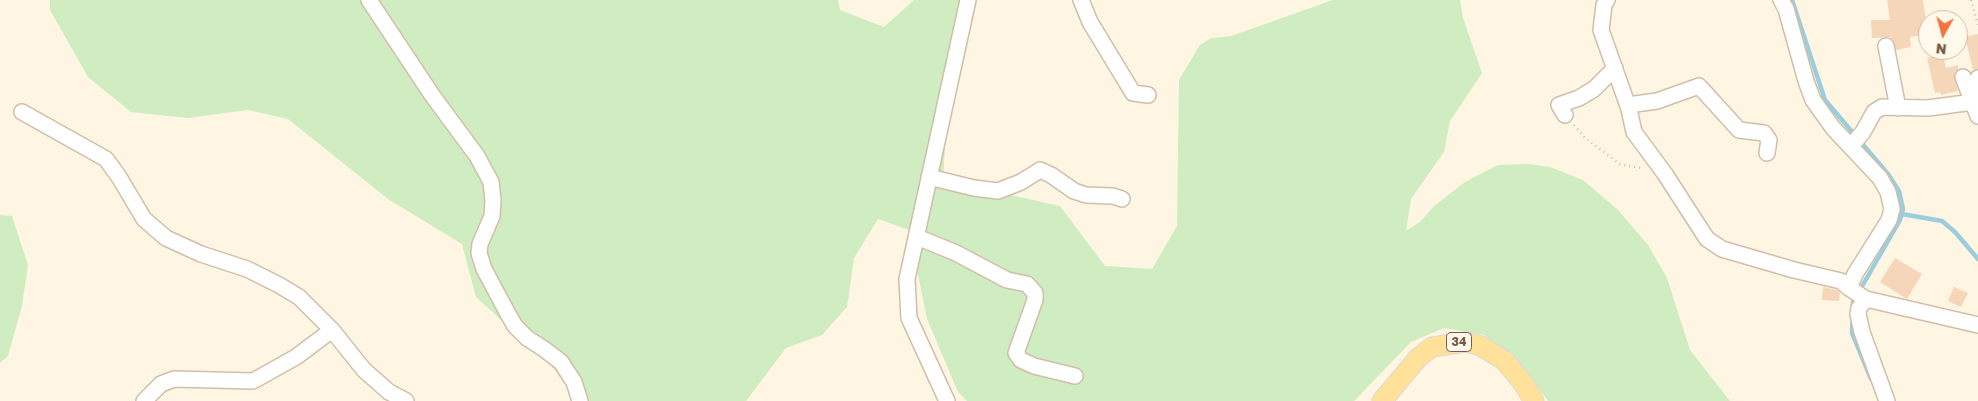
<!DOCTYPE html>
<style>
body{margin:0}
#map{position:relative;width:1978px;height:401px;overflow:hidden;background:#fef6e3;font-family:"Golos Text",sans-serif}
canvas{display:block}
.north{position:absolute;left:1918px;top:10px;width:50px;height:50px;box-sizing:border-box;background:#fff9eb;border:1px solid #c9baa9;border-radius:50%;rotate:187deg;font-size:14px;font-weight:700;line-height:20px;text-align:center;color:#795c47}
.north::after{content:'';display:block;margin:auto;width:18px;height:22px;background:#f3743e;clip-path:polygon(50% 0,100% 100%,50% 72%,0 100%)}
</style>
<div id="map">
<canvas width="1978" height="401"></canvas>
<div class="north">N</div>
</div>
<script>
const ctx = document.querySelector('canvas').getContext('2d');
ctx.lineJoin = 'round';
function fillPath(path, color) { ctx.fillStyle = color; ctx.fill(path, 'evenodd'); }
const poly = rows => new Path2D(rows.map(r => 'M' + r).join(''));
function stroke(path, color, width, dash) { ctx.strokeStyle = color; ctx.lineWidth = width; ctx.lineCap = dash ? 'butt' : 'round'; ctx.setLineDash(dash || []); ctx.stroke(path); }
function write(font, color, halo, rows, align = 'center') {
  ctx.font = font + ' "Golos Text",sans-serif'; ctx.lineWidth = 4; ctx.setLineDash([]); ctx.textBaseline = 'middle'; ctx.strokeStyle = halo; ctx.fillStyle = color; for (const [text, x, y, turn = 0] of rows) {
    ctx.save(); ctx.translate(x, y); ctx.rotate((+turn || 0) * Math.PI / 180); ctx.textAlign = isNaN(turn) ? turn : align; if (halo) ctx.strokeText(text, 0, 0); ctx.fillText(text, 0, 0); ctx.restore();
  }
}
fillPath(poly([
 [50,0,838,0,840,10,884,27,914,0,960,0,961,8,951,49,943,180,1060,206,1105,266,1152,269,1177,226,1179,80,1200,45,1211,38,1231,36,1333,0,1460,0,1463,18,1482,73,1450,121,1444,152,1411,199,1406,231,1421,221,1434,206,1465,182,1498,165,1528,164,1550,167,1583,180,1618,210,1648,245,1667,278,1690,350,1730,401,1548,401,1530,377,1484,335,1444,328,1411,342,1354,401,967,401,958,392,927,319,909,230,878,219,854,258,847,307,822,335,786,348,746,401,585,401,545,360,476,297,462,244,388,199,288,119,248,110,188,118,131,112,88,77,50,10],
 [0,215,12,216,28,265,22,306,8,356,0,363]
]), '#cfedc0');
stroke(poly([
 [1792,0,1825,100,1888,174,1899,191,1903,209,1900,220,1853,302,1852,333,1871,379],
 [1902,214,1942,221,1955,232,1978,259]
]), '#9bcddc', 4.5);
fillPath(poly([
 [1887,0,1923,0,1928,34,1910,37,1911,47,1896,50,1893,40,1890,37,1872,38,1871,20,1890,20],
 [1978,34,1978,69,1973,70,1965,37],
 [1943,54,1946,68,1958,65,1958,69,1954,76,1958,91,1941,95,1940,92,1935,93,1927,58],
 [1895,258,1922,274,1907,299,1880,282],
 [1823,287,1837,290,1840,292,1839,301,1822,300],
 [1954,287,1968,293,1961,307,1948,301]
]), '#f6d6b8');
const minor = poly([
 [369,0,432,95,477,156,491,182,493,200,492,216,480,244,479,253,484,269,508,314,515,326,527,338,544,349,561,362,574,382,580,401],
 [1081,0,1090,22,1133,93,1148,95],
 [1607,0,1604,5,1601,30,1629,109,1634,132,1665,174,1707,239,1722,249,1794,270,1841,281,1849,288],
 [1781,0,1786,9,1806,81,1813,100,1833,128,1880,178,1888,192,1892,209,1889,220,1855,274,1849,288,1866,299,1978,325],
 [1886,46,1898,108],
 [1963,77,1978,116],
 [1970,95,1978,78],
 [1628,105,1657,101,1699,86,1739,130,1764,133,1769,140,1767,153],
 [22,112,106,159,119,177,144,219,166,238,201,254,247,269,279,285,299,297,332,330,364,370,389,392,406,401],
 [1565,115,1559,105,1579,98,1594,89,1615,68],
 [1851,146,1863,132,1874,112,1882,107,1928,108,1973,102],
 [929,177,974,188,998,191,1021,182,1040,170,1051,175,1074,191,1086,195,1113,196,1122,199],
 [917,237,956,253,1007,280,1027,284,1035,293,1035,300,1016,353,1021,360,1034,366,1075,376],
 [1866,299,1859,308,1858,314,1862,332,1887,401],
 [144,401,161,384,174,379,253,381,296,357,332,330],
 [947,401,909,318,907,279,968,0]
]);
const major = poly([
 [1382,401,1418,358,1432,347,1466,342,1481,346,1505,361,1523,383,1534,401]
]);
stroke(minor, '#d1bea9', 18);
stroke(major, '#dfd8d3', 21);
stroke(poly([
 [1971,0,1978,25],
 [1574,125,1585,138,1620,164,1641,168]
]), '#dbb99b', 2.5, [1, 4]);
stroke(minor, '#fff', 15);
stroke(major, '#ffe199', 19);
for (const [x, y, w] of [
 [1459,342,25]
]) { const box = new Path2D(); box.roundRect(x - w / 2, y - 9.5, w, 19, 4); ctx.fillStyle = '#fff9eb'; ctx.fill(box); stroke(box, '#795c47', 1); }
write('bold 12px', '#795c47', null, [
 ["34",1459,342]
]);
</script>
